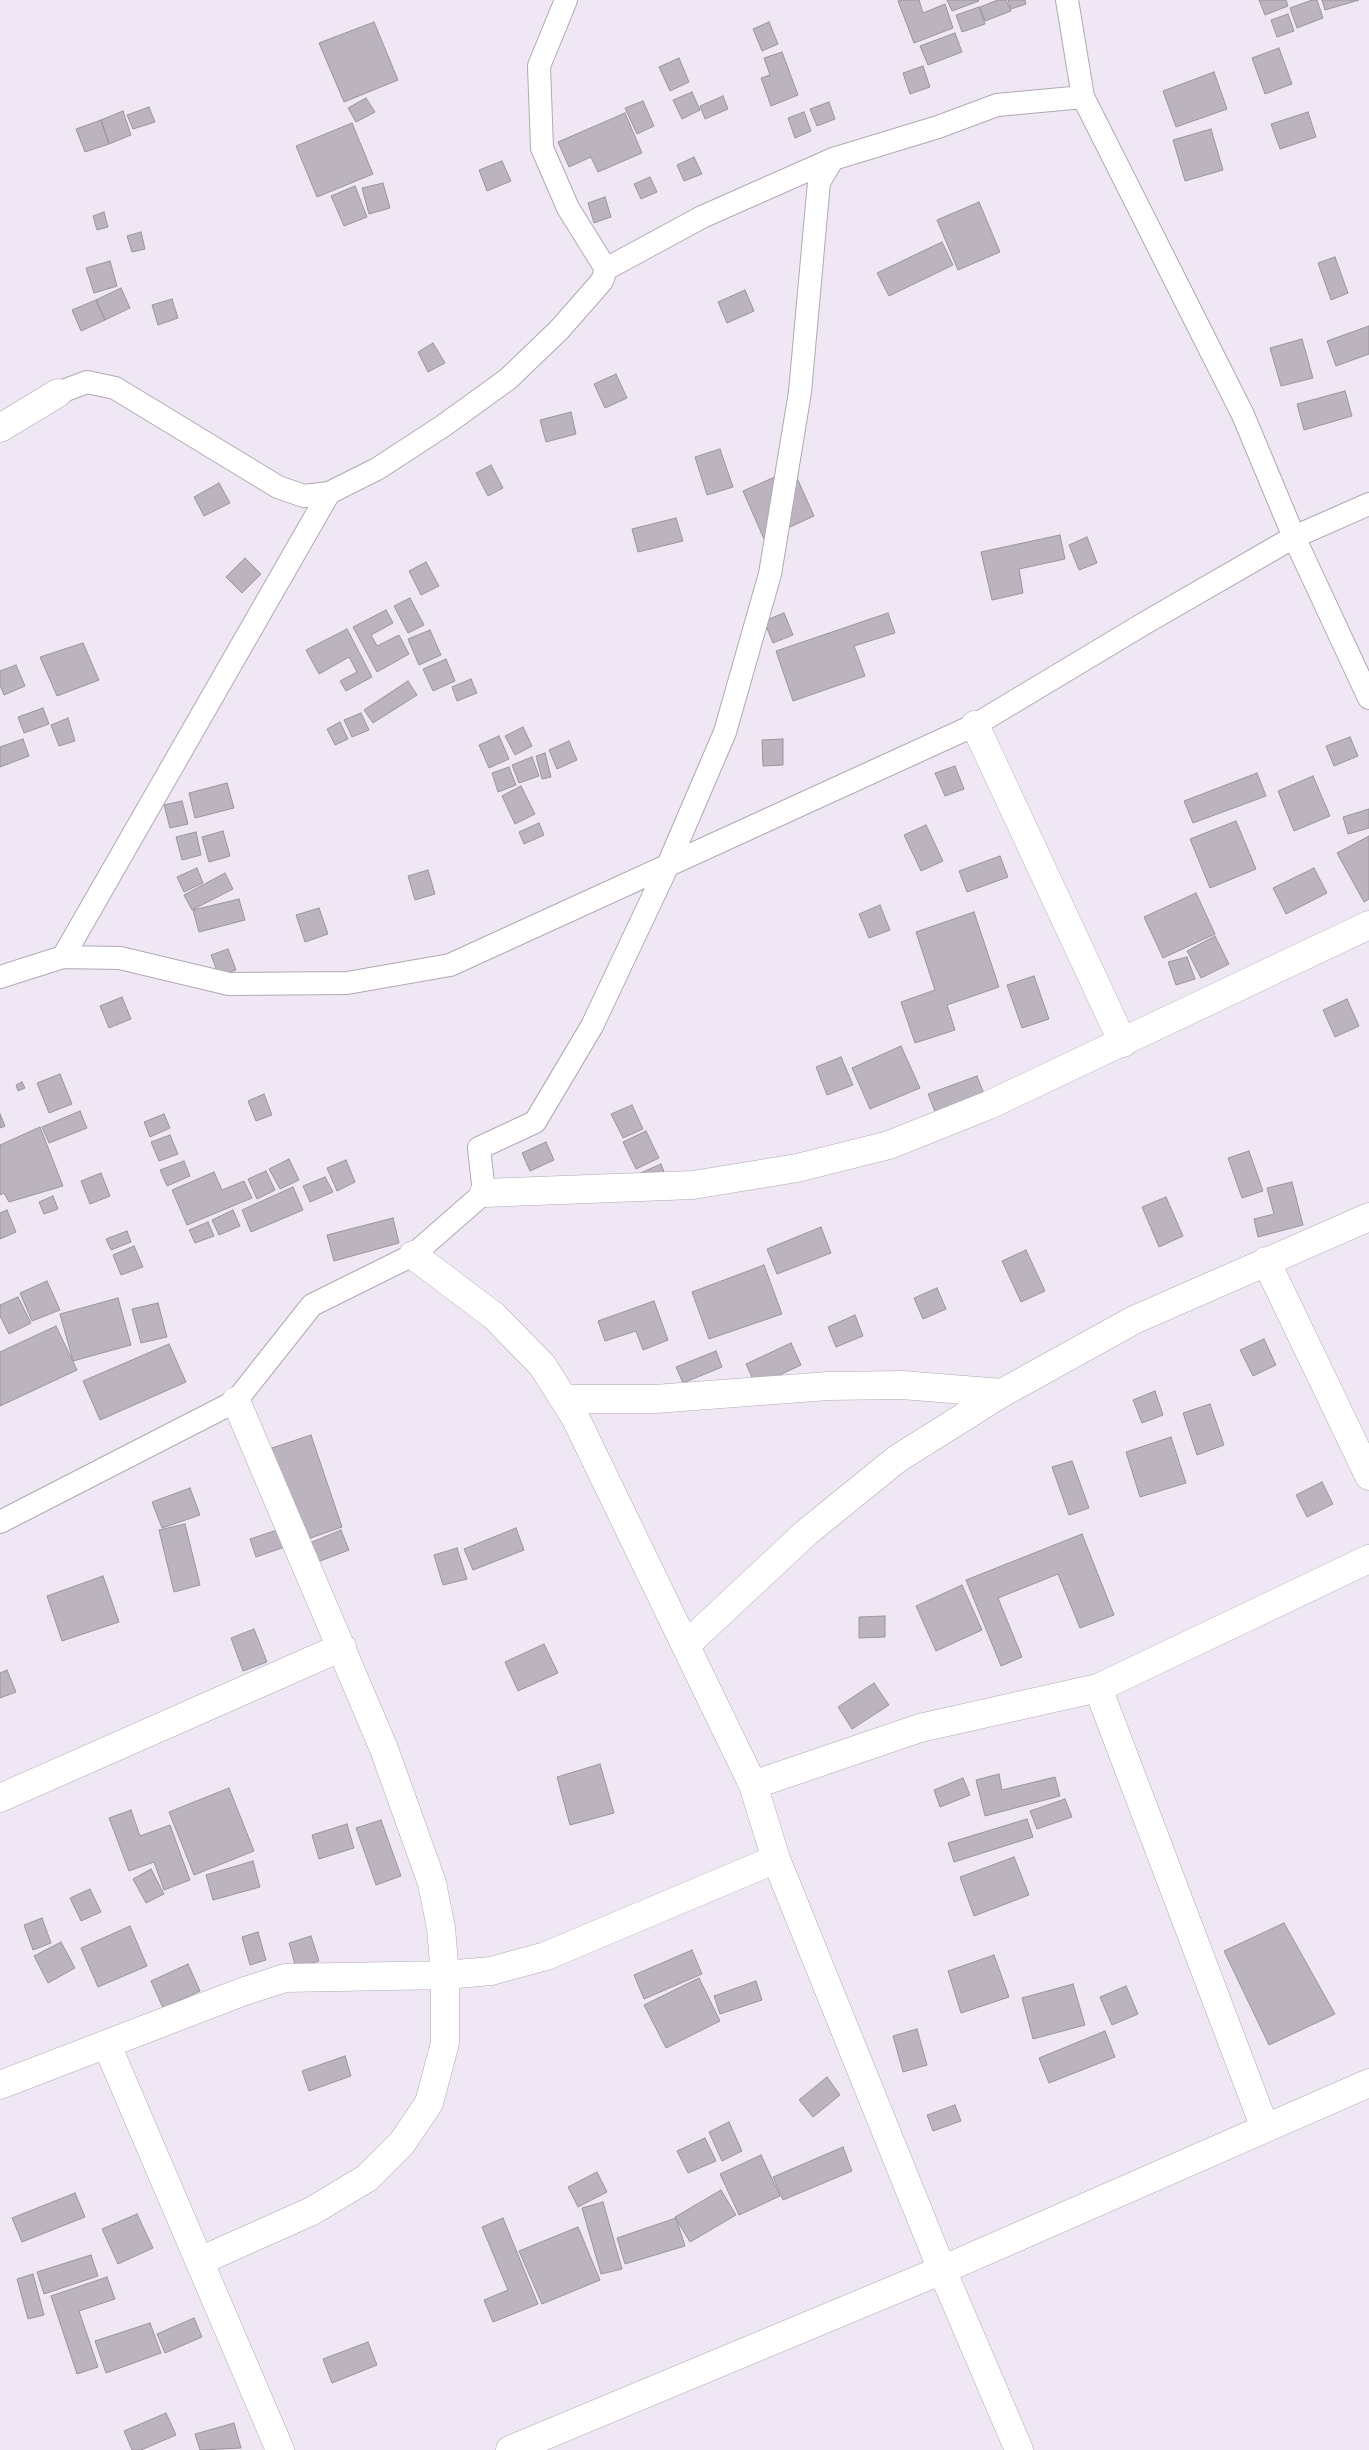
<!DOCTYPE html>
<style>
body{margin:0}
canvas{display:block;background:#efe7f3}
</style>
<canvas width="1369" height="2450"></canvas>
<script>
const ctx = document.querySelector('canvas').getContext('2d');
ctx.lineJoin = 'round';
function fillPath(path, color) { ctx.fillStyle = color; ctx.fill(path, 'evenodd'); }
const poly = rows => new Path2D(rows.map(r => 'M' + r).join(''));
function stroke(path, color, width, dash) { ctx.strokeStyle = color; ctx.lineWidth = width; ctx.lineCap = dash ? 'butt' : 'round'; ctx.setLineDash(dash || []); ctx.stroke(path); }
const building = poly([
 [902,0,919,0,923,13,945,4,953,28,914,43,898,1,902,0],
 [947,0,978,0,979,1,952,11,947,0],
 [998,0,1006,0,1011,11,985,21,980,7,998,0],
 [1008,0,1025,0,1026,4,1011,9,1008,0],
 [1259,0,1286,0,1288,6,1265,15,1259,0],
 [1312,0,1317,0,1323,18,1297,28,1290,8,1312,0],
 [1322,0,1359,0,1325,10,1322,0],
 [979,7,985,24,962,32,956,15,979,7],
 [1288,14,1294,31,1277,37,1271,20,1288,14],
 [374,22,398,80,344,102,319,43,374,22],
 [769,22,778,44,762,51,753,29,769,22],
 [955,33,962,52,928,65,920,46,955,33],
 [1279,48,1292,84,1265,94,1252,58,1279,48],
 [782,52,798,95,771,106,761,78,770,75,764,58,782,52],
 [679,58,689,82,670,91,659,67,679,58],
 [923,66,930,87,910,94,903,73,923,66],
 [1214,72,1227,109,1176,127,1163,91,1214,72],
 [692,92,700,110,682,119,673,100,692,92],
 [723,96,728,109,705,119,700,106,723,96],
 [366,98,375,112,356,122,348,108,366,98],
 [643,101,654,126,637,134,625,108,643,101],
 [829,102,835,119,817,126,810,109,829,102],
 [149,107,155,122,133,129,127,115,149,107],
 [123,111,131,135,109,144,101,120,123,111],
 [804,112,811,131,795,138,788,118,804,112],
 [1308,112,1316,137,1280,149,1271,124,1308,112],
 [625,113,642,153,598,172,591,157,569,167,558,142,625,113],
 [101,120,109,144,85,152,76,129,101,120],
 [352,123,373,174,317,197,296,146,352,123],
 [1211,129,1223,170,1185,181,1173,140,1211,129],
 [694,157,702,174,684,181,677,165,694,157],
 [502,161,511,181,487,191,479,170,502,161],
 [650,177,657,192,641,199,634,184,650,177],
 [383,183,390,208,369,214,362,188,383,183],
 [355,186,367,217,344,226,331,196,355,186],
 [605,197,611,217,594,223,588,203,605,197],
 [979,202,1000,252,958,270,937,220,979,202],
 [104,212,108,227,97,230,93,216,104,212],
 [141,232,145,249,132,252,127,236,141,232],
 [942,242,953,265,889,296,877,273,942,242],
 [1335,257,1348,293,1331,300,1318,263,1335,257],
 [110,261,117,286,94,293,86,268,110,261],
 [121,288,130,308,105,320,96,300,121,288],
 [745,290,754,311,727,323,718,302,745,290],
 [172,299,178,318,158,325,152,305,172,299],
 [96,300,105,320,81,331,72,310,96,300],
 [1369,326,1369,354,1336,366,1327,341,1369,326],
 [1302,339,1313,378,1281,386,1270,348,1302,339],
 [433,343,445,363,428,372,418,352,433,343],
 [616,374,627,398,605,408,594,384,616,374],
 [1345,391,1352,416,1304,430,1297,404,1345,391],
 [571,412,576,434,546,442,540,420,571,412],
 [720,449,733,487,707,495,695,457,720,449],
 [491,465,503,488,488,496,476,473,491,465],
 [793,469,814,516,764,539,743,491,793,469],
 [219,483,230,503,204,516,194,497,219,483],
 [676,518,683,541,638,552,632,529,676,518],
 [1060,535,1065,559,1019,569,1023,593,992,600,981,552,1060,535],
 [1087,537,1097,563,1079,570,1069,545,1087,537],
 [245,558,261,574,242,593,226,577,245,558],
 [426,562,439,586,421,595,409,571,426,562],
 [410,598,424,625,408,633,394,606,410,598],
 [386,610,393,623,371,635,377,646,399,635,409,654,377,672,353,627,386,610],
 [784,613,793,635,773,643,764,621,784,613],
 [888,613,895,633,854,646,865,676,793,701,776,651,888,613],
 [347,629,372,677,346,691,340,681,357,672,349,657,319,674,306,650,347,629],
 [430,630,441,655,419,665,408,639,430,630],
 [83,643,99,680,57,696,40,657,83,643],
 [446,659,455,681,433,691,423,669,446,659],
 [16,665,25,686,4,695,0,685,0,671,16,665],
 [471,679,477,693,457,701,452,687,471,679],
 [408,681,417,695,373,723,364,710,408,681],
 [43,708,49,724,24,733,18,717,43,708],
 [361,713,369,730,352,737,344,720,361,713],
 [68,718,75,741,59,746,51,725,68,718],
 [340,722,348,739,335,745,327,729,340,722],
 [523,727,532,746,515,755,505,736,523,727],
 [499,736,509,759,489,768,479,745,499,736],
 [1350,737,1358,756,1334,766,1326,746,1350,737],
 [23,739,29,756,0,767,0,747,23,739],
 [783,739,783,765,763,766,762,740,783,739],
 [569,741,577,760,557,769,549,750,569,741],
 [545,753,551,777,542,779,536,756,545,753],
 [532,757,539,776,519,783,512,765,532,757],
 [955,766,964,789,945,796,935,773,955,766],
 [509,767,516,785,498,792,492,773,509,767],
 [1257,773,1266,796,1193,823,1184,801,1257,773],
 [1313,776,1330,816,1294,831,1278,791,1313,776],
 [227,783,234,808,195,818,189,793,227,783],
 [521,786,535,814,515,824,502,796,521,786],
 [182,801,188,824,170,828,164,805,182,801],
 [1369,809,1369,828,1348,834,1343,817,1369,809],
 [1236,821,1256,869,1210,888,1190,839,1236,821],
 [539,823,544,835,524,844,519,832,539,823],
 [926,825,943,861,921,871,904,835,926,825],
 [223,831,230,856,209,862,202,837,223,831],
 [196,832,201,855,182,860,176,837,196,832],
 [1369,836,1369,899,1364,902,1337,853,1369,836],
 [1000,856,1008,877,967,892,959,871,1000,856],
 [197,868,203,883,184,892,177,877,197,868],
 [1314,868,1327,893,1286,914,1273,888,1314,868],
 [428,870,435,894,415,900,408,876,428,870],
 [225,873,233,889,192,910,184,895,225,873],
 [1196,893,1215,934,1163,958,1144,917,1196,893],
 [239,899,245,920,199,932,193,910,239,899],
 [880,905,890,930,869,938,859,914,880,905],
 [319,908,328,934,305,942,296,915,319,908],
 [974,912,999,987,947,1005,955,1030,915,1043,901,1002,935,990,916,932,974,912],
 [1215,936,1229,964,1201,978,1187,951,1215,936],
 [228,949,236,970,219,976,211,955,228,949],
 [1187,957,1195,979,1176,985,1168,962,1187,957],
 [1034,976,1049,1019,1022,1028,1007,985,1034,976],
 [122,997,131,1019,109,1028,100,1006,122,997],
 [1347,999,1359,1026,1335,1037,1323,1010,1347,999],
 [901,1046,920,1088,870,1109,852,1068,901,1046],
 [841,1057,853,1085,827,1095,816,1067,841,1057],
 [60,1074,72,1104,49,1113,37,1083,60,1074],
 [977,1076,986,1099,937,1117,928,1094,977,1076],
 [22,1082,25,1088,18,1091,16,1085,22,1082],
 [264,1094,272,1115,256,1121,248,1101,264,1094],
 [632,1105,643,1129,623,1138,611,1114,632,1105],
 [80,1111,87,1128,49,1143,42,1127,80,1111],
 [0,1114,5,1126,0,1128,0,1114],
 [164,1114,170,1128,150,1137,144,1122,164,1114],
 [40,1127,63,1186,9,1202,4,1193,0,1195,0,1145,40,1127],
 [646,1131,659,1158,636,1169,623,1142,646,1131],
 [170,1135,178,1154,159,1161,151,1142,170,1135],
 [546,1142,554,1160,530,1171,522,1153,546,1142],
 [1249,1151,1263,1191,1242,1198,1228,1158,1249,1151],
 [289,1159,299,1180,280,1189,269,1169,289,1159],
 [346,1160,355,1182,337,1191,327,1168,346,1160],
 [184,1161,190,1176,167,1186,160,1170,184,1161],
 [661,1164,669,1185,636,1175,661,1164],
 [266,1171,275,1190,257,1199,248,1179,266,1171],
 [214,1172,222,1190,244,1181,252,1198,187,1225,172,1190,214,1172],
 [101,1173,110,1196,90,1204,81,1181,101,1173],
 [325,1177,333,1192,310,1202,303,1186,325,1177],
 [1292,1182,1303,1225,1258,1237,1254,1219,1274,1214,1267,1188,1292,1182],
 [293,1187,303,1210,251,1232,242,1210,293,1187],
 [53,1196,58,1209,44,1214,39,1202,53,1196],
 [1166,1197,1183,1236,1159,1247,1142,1207,1166,1197],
 [7,1210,16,1232,0,1239,0,1213,7,1210],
 [233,1210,240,1226,219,1235,212,1220,233,1210],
 [393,1218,399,1243,334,1261,327,1235,393,1218],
 [208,1222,214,1236,195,1243,189,1230,208,1222],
 [821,1227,831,1253,777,1274,767,1249,821,1227],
 [127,1231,131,1242,111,1250,106,1239,127,1231],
 [134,1246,143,1267,121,1275,113,1255,134,1246],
 [1026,1250,1045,1291,1021,1302,1002,1261,1026,1250],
 [764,1265,782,1314,709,1339,692,1292,764,1265],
 [47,1281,60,1310,32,1321,20,1293,47,1281],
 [937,1288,946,1309,923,1319,914,1298,937,1288],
 [18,1297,31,1323,9,1334,0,1316,0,1305,18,1297],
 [118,1298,131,1345,73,1361,60,1314,118,1298],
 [654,1301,668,1340,643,1350,636,1331,605,1341,598,1321,654,1301],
 [158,1303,167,1337,141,1343,132,1309,158,1303],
 [855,1315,863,1336,836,1347,828,1327,855,1315],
 [56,1326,77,1370,0,1406,0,1352,56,1326],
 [1264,1339,1276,1365,1253,1376,1240,1350,1264,1339],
 [791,1343,801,1365,756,1386,746,1364,791,1343],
 [169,1344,186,1382,100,1420,83,1381,169,1344],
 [716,1351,722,1367,683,1383,676,1367,716,1351],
 [1155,1391,1163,1415,1142,1423,1133,1400,1155,1391],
 [1210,1404,1224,1445,1197,1455,1183,1413,1210,1404],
 [311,1435,342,1527,256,1557,250,1539,283,1528,257,1453,311,1435],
 [1171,1437,1186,1483,1140,1497,1126,1452,1171,1437],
 [1072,1461,1089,1508,1069,1515,1052,1467,1072,1461],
 [1322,1482,1333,1504,1307,1517,1296,1495,1322,1482],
 [190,1488,200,1515,162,1528,152,1502,190,1488],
 [185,1524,200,1585,174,1592,159,1530,185,1524],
 [516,1528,524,1550,473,1570,464,1549,516,1528],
 [341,1530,349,1550,307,1566,300,1547,341,1530],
 [1082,1534,1114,1615,1080,1628,1058,1574,998,1598,1022,1657,1001,1666,966,1580,1082,1534],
 [457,1548,467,1579,443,1585,434,1555,457,1548],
 [103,1576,119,1622,62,1641,47,1596,103,1576],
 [962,1585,982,1630,936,1651,916,1606,962,1585],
 [885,1616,885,1637,859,1638,859,1617,885,1616],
 [254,1629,267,1662,243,1671,231,1638,254,1629],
 [544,1644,558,1673,518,1691,505,1662,544,1644],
 [7,1670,16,1692,0,1698,0,1673,7,1670],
 [874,1683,889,1705,852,1729,838,1707,874,1683],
 [600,1764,614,1813,570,1825,557,1777,600,1764],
 [999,1774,1002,1790,1055,1777,1060,1796,985,1816,976,1780,999,1774],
 [963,1778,970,1795,940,1807,934,1790,963,1778],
 [229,1788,254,1851,194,1875,169,1812,229,1788],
 [1065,1799,1072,1817,1037,1829,1030,1811,1065,1799],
 [131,1810,140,1836,170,1825,190,1880,164,1890,154,1862,129,1871,109,1818,131,1810],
 [1027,1819,1033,1837,954,1862,948,1843,1027,1819],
 [381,1820,401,1876,376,1885,356,1828,381,1820],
 [347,1824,354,1848,319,1859,312,1835,347,1824],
 [1014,1857,1029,1895,974,1916,960,1877,1014,1857],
 [253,1861,260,1887,213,1900,206,1875,253,1861],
 [151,1869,164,1894,146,1903,133,1879,151,1869],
 [90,1889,101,1912,81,1921,70,1898,90,1889],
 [42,1918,51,1943,33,1950,24,1925,42,1918],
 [1284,1923,1335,2014,1269,2045,1224,1951,1284,1923],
 [130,1926,147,1966,98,1987,81,1948,130,1926],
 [258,1932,266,1960,250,1965,242,1937,258,1932],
 [311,1936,319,1961,296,1968,289,1943,311,1936],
 [61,1942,75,1968,48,1983,34,1956,61,1942],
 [692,1950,702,1974,644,1999,634,1975,692,1950],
 [994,1955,1009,1997,961,2013,948,1971,994,1955],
 [188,1964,200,1991,163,2008,151,1981,188,1964],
 [699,1978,720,2021,666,2048,644,2005,699,1978],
 [756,1981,762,2000,720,2014,714,1996,756,1981],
 [1073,1984,1085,2025,1033,2039,1022,1998,1073,1984],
 [1126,1986,1138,2014,1112,2025,1100,1997,1126,1986],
 [917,2029,927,2065,903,2072,893,2036,917,2029],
 [1105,2031,1115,2057,1049,2083,1039,2058,1105,2031],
 [345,2056,351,2076,309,2091,302,2071,345,2056],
 [827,2077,840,2095,813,2117,799,2100,827,2077],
 [955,2105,961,2121,933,2131,927,2115,955,2105],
 [729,2122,742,2151,722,2161,709,2132,729,2122],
 [705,2138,716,2161,688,2173,677,2151,705,2138],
 [843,2147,852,2171,783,2200,773,2177,843,2147],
 [761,2155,780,2196,739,2215,720,2174,761,2155],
 [597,2172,607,2192,578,2207,568,2187,597,2172],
 [721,2190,736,2215,690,2242,675,2217,721,2190],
 [75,2193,85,2217,22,2242,12,2218,75,2193],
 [603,2202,622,2269,601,2274,582,2208,603,2202],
 [137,2214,153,2248,118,2264,102,2229,137,2214],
 [503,2218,538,2304,493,2322,484,2300,508,2290,482,2227,503,2218],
 [676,2218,685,2246,625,2264,617,2238,676,2218],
 [578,2227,600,2280,542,2304,519,2251,578,2227],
 [91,2255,98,2276,44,2294,37,2272,91,2255],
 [33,2274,44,2315,28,2319,17,2279,33,2274],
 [107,2277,115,2299,79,2311,98,2367,77,2374,51,2296,107,2277],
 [194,2318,202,2337,165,2353,157,2334,194,2318],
 [150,2323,161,2353,106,2373,95,2341,150,2323],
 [368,2342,377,2365,332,2383,323,2359,368,2342],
 [166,2413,176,2435,141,2450,132,2450,124,2431,166,2413],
 [234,2423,241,2448,200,2450,195,2434,234,2423]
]);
fillPath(building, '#bbb3be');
stroke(building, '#9b949f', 1);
const service = poly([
 [566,0,539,66,542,148,568,208,606,269],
 [1083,97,1243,415,1294,537,1369,698],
 [58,393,87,382,115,388,278,487,304,496,329,493,377,469,443,426,508,379,559,330,602,281,606,269,702,217,833,159,938,127,997,105,1083,97,1067,0],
 [63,957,329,493],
 [0,977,63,957,120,958,229,984,347,983,450,965,975,725,1145,623,1294,537,1369,504],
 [0,1522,236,1401,312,1305,413,1255,484,1193,479,1148,535,1122,592,1026,668,865,725,732,770,574,800,392,819,182,833,159]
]);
const minor = poly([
 [0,428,58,393],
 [975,725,1123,1043],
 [484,1193,693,1185,797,1168,889,1145,989,1105,1369,925],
 [413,1255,494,1316,542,1365,575,1417,753,1785,776,1859,942,2270,1019,2450],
 [1266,1261,1369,1476],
 [564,1399,655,1399,828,1386,902,1385,1002,1393],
 [686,1645,807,1532,897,1459,1002,1393,1134,1320,1369,1217],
 [1098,1688,1265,2128],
 [753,1785,920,1728,1098,1688,1369,1559],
 [0,1798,342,1647],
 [107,2045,280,2450],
 [0,2085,242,1992,285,1978,445,1975,491,1971,546,1956,776,1859],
 [200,2261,312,2211,367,2178,402,2143,429,2103,445,2043,445,1975,441,1928,432,1883,384,1749,236,1401],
 [510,2450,942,2270,1369,2083]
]);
stroke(service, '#b0a9b4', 24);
stroke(minor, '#b0a9b4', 29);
stroke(service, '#fff', 22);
stroke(minor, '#fff', 28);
</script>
